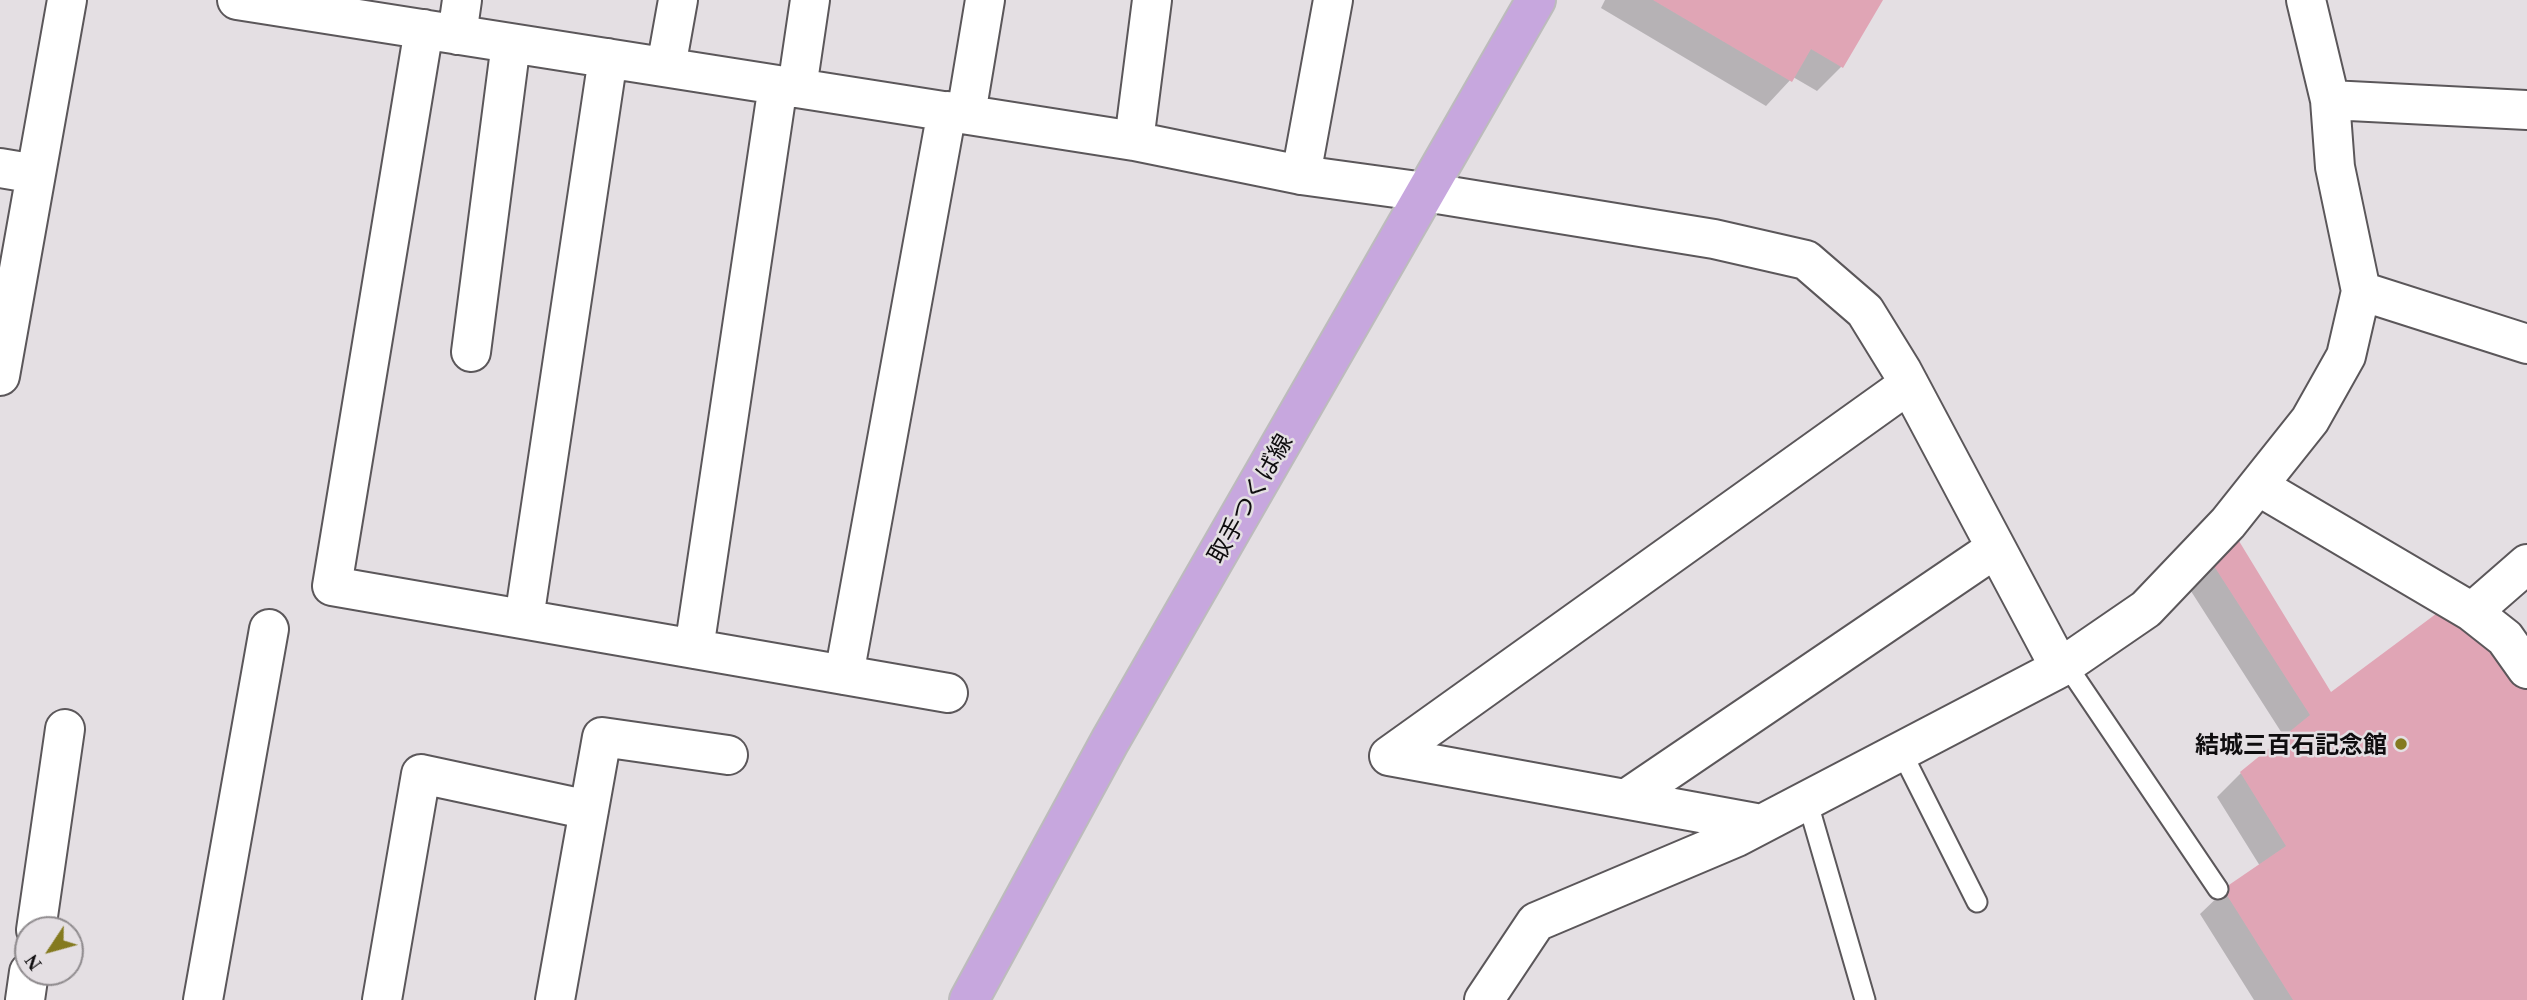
<!DOCTYPE html>
<meta charset="utf-8">
<style>
body{margin:0}
#map{position:relative;width:2527px;height:1000px;overflow:hidden;background:#e4dfe3;font-family:Georgia,serif}
canvas{display:block}
.north{position:absolute;left:14px;top:916px;width:70px;height:70px;box-sizing:border-box;background:#e4dfe3;border:2px solid #8f8b8e;border-radius:50%;rotate:234deg;font-size:19px;font-weight:700;line-height:28px;text-align:center;color:#0f0d0f}
.north::after{content:'';display:block;margin:auto;width:24px;height:32px;background:#847a1f;clip-path:polygon(50% 0,100% 100%,50% 72%,0 100%)}
</style>
<div id="map">
<canvas width="2527" height="1000"></canvas>
<div class="north">N</div>
</div>
<script>
const ctx = document.querySelector('canvas').getContext('2d');
ctx.lineJoin = 'round';
function fillPath(path, color) { ctx.fillStyle = color; ctx.fill(path, 'evenodd'); }
const poly = rows => new Path2D(rows.map(r => 'M' + r).join(''));
function stroke(path, color, width, dash) { ctx.strokeStyle = color; ctx.lineWidth = width; ctx.lineCap = dash ? 'butt' : 'round'; ctx.setLineDash(dash || []); ctx.stroke(path); }
function write(font, color, halo, rows, align = 'center') {
  ctx.font = font + ' Georgia,"Noto Sans JP",serif'; ctx.lineWidth = 5; ctx.setLineDash([]); ctx.textBaseline = 'middle'; ctx.strokeStyle = halo; ctx.fillStyle = color; for (const [text, x, y, turn = 0] of rows) {
    ctx.save(); ctx.translate(x, y); ctx.rotate((+turn || 0) * Math.PI / 180); ctx.textAlign = isNaN(turn) ? turn : align; if (halo) ctx.strokeText(text, 0, 0); ctx.fillText(text, 0, 0); ctx.restore();
  }
}
fillPath(poly([
 [1605,0,1881,0,1841,67,1817,91,1793,77,1766,106,1601,8],
 [2203,549,2331,694,2527,1000,2254,1000,2200,914,2225,890,2260,866,2217,797,2241,773,2285,738,2180,574]
]), '#0003');
fillPath(poly([
 [1653,0,1883,0,1843,68,1811,49,1792,82],
 [2228,523,2331,692,2452,602,2527,680,2527,1000,2293,1000,2223,889,2286,846,2240,772,2310,715,2203,549]
]), '#e0a5b5');
const lane = poly([
 [2066,664,2218,889],
 [1901,751,1977,902],
 [1807,800,1865,1000]
]);
const street = poly([
 [237,0,1134,141,1301,175,1425,192,1714,239,1806,260,1865,311,1902,371,2060,668],
 [424,29,332,586,948,693],
 [457,35,462,0],
 [666,67,678,0],
 [797,88,810,0],
 [2330,100,2527,110],
 [966,114,985,0],
 [1134,141,1152,0],
 [0,168,36,174],
 [1301,175,1333,0],
 [2361,291,2527,344],
 [471,352,511,43],
 [0,376,67,0],
 [2258,486,2472,612,2505,638,2527,669],
 [2472,612,2527,564],
 [524,619,608,58],
 [694,649,778,85],
 [844,675,947,111],
 [1626,799,1996,548],
 [1761,824,1389,756,1909,384],
 [36,930,65,729],
 [25,1000,29,972],
 [203,1000,269,629],
 [382,1000,421,774,589,810],
 [555,1000,602,737,728,755],
 [1484,1000,1536,922,1737,837,2060,668,2146,609,2228,523,2310,420,2346,356,2361,291,2335,167,2330,100,2306,0]
]);
const primary = poly([
 [969,1000,1110,741,1536,0]
]);
stroke(lane, '#5b575a', 23);
stroke(street, '#5b575a', 42);
stroke(primary, '#bcbbbc', 42);
stroke(lane, '#fff', 19);
stroke(street, '#fff', 38);
stroke(primary, '#c7a7de', 38);
for (const [x, y, r, color] of [
 [2401,744,7,"#847a1f"]
]) { const dot = new Path2D(); dot.arc(x, y, r, 0, 2 * Math.PI); ctx.fillStyle = color; ctx.fill(dot); stroke(dot, '#e4dfe3', 2.5); }
write('24px', '#0f0d0f', '#e4dfe3', [
 ["取手つくば線",1249,498,-60]
]);
write('bold 24px', '#0f0d0f', '#e4dfe3', [
 ["結城三百石記念館",2387,744]
], 'right');
</script>
